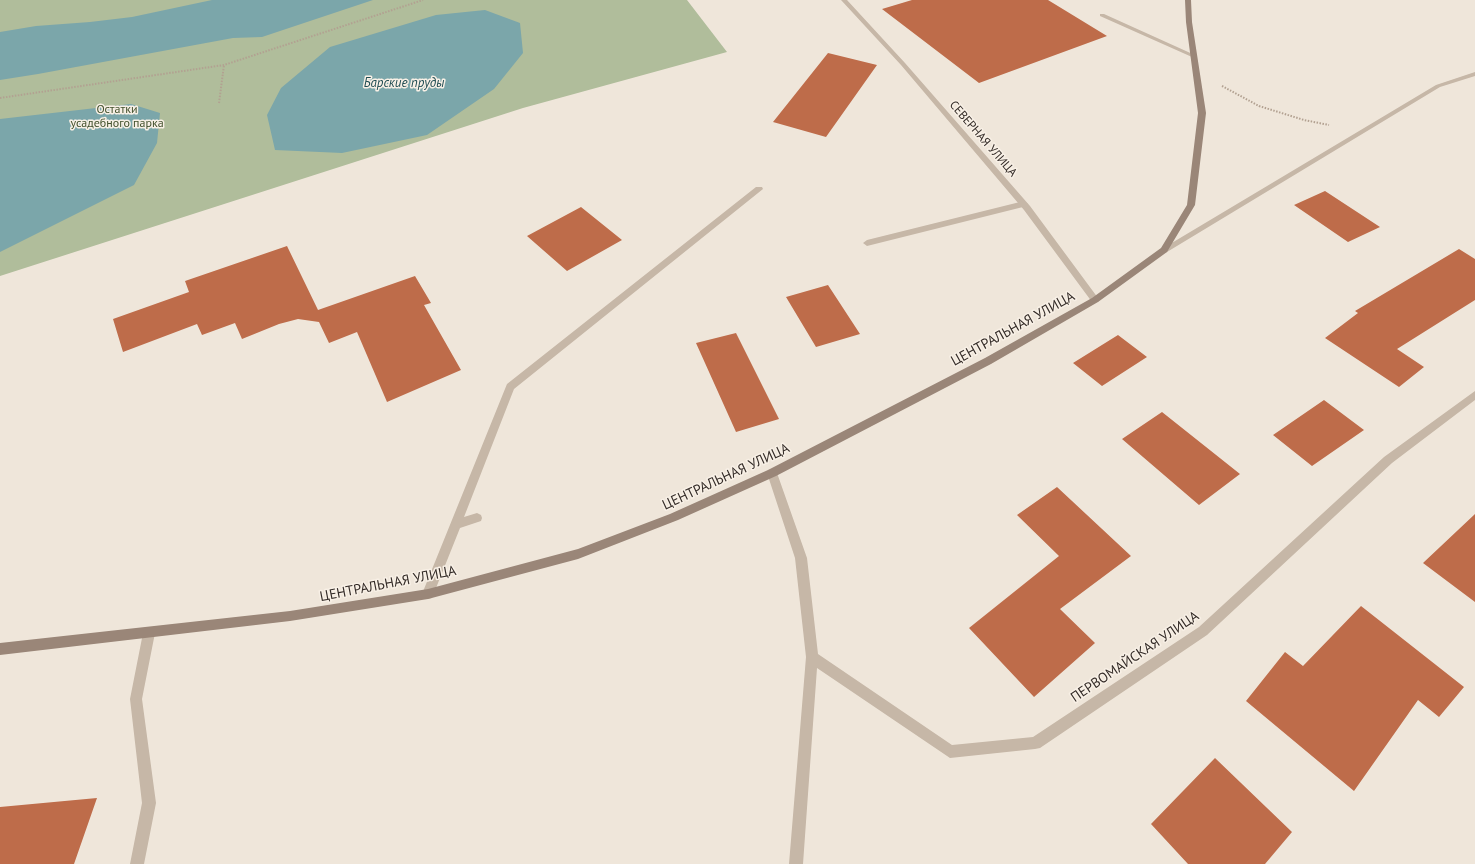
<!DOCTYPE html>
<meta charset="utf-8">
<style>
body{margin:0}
canvas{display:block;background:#efe6da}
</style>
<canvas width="1475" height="864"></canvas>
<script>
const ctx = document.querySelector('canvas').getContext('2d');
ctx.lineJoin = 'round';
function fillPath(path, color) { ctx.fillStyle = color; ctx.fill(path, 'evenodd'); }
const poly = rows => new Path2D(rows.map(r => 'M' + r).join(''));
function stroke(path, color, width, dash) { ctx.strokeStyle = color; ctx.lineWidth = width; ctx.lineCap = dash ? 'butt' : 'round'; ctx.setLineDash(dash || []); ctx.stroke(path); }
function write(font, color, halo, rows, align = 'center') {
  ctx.font = font + ' "PT Sans",sans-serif'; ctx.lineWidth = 3; ctx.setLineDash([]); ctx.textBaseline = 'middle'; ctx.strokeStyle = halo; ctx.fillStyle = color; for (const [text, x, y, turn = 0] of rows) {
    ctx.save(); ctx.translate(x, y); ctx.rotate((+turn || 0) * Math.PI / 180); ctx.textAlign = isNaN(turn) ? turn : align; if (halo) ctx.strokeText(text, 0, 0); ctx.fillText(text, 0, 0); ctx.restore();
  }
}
fillPath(poly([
 [0,0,687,0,727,52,523,108,0,276]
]), '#b0bd9b');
fillPath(poly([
 [212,0,373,0,262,37,233,38,38,74,0,80,0,32,36,26,90,22,132,17],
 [485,10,520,23,523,53,494,89,427,135,342,153,275,150,267,115,281,88,330,47,436,15],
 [131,104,160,113,157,143,134,185,0,252,0,119]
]), '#7ba6aa');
fillPath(poly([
 [912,0,1048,0,1107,36,979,83,882,9],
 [828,53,877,65,826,137,773,122],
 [1325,191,1380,227,1348,242,1294,205],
 [581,207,622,240,567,271,527,236],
 [287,246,318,310,415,276,431,303,424,305,461,370,387,402,357,332,329,343,319,322,298,319,279,324,242,339,235,323,202,335,197,324,123,352,113,319,189,292,185,281],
 [1459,249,1475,259,1475,300,1397,349,1424,367,1399,387,1325,338,1358,313,1355,311],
 [828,285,860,334,816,347,786,297],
 [736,333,779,419,736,432,696,343],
 [1118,335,1147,357,1102,386,1073,363],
 [1324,400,1364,430,1312,466,1273,435],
 [1162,412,1240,474,1199,505,1122,439],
 [1057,487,1131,556,1060,609,1095,643,1034,697,969,628,1059,556,1017,515],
 [1475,514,1475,602,1423,563],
 [1361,606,1464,687,1439,717,1418,700,1354,791,1246,701,1285,652,1303,666],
 [1215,758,1292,832,1265,864,1188,864,1151,824],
 [97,798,74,864,0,864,0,807]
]), '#be6c4a');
stroke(poly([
 [1222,86,1259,106,1304,120,1329,125],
 [0,98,224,65,423,0],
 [219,103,224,65]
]), '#b2a191', 2, [1.5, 1.5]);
fillPath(poly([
 [1100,14,1104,14,1197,56,1192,57,1100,16,1100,14],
 [756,187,762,187,763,189,514,389,464,517,477,513,481,515,482,518,481,521,460,528,432,598,428,599,424,598,422,594,507,384,756,187],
 [1024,201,1028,204,1027,206,867,246,863,243,867,240,1024,201],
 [149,627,153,629,155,633,142,699,156,803,144,864,130,864,142,803,130,699,143,633,145,629,149,627]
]), '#c6b7a7');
fillPath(poly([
 [841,0,847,0,905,63,1030,206,1098,298,1099,300,1098,302,1092,302,1024,210,901,65,841,0],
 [1475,72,1475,76,1440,87,1167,252,1164,253,1160,250,1436,85,1475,72],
 [1475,391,1475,400,1392,463,1207,635,1040,748,1035,749,950,758,817,668,803,864,789,864,806,657,795,558,767,473,768,470,772,469,776,470,777,473,807,558,818,654,952,745,1033,737,1199,627,1384,457,1475,391]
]), '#c6b7a7');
fillPath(poly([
 [1185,0,1191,0,1192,22,1206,113,1195,205,1167,252,1098,302,991,364,776,476,678,520,578,559,428,599,290,621,0,655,0,643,290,611,428,589,578,549,670,514,768,470,985,358,1092,298,1161,248,1187,205,1198,113,1186,22,1185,0]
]), '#9a8678');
write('12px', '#41502c', '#f8f0e6', [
 ["Остатки",117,110],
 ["усадебного парка",117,124]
]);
write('12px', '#332b27', '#f8f0e6', [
 ["СЕВЕРНАЯ УЛИЦА",983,139,49]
]);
write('italic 13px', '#1f4c52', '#f8f0e6', [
 ["Барские пруды",404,83]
]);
write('14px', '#332b27', '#f8f0e6', [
 ["ЦЕНТРАЛЬНАЯ УЛИЦА",1013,329,-29],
 ["ЦЕНТРАЛЬНАЯ УЛИЦА",726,477,-25],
 ["ЦЕНТРАЛЬНАЯ УЛИЦА",388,584,-11],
 ["ПЕРВОМАЙСКАЯ УЛИЦА",1135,657,-34]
]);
</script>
